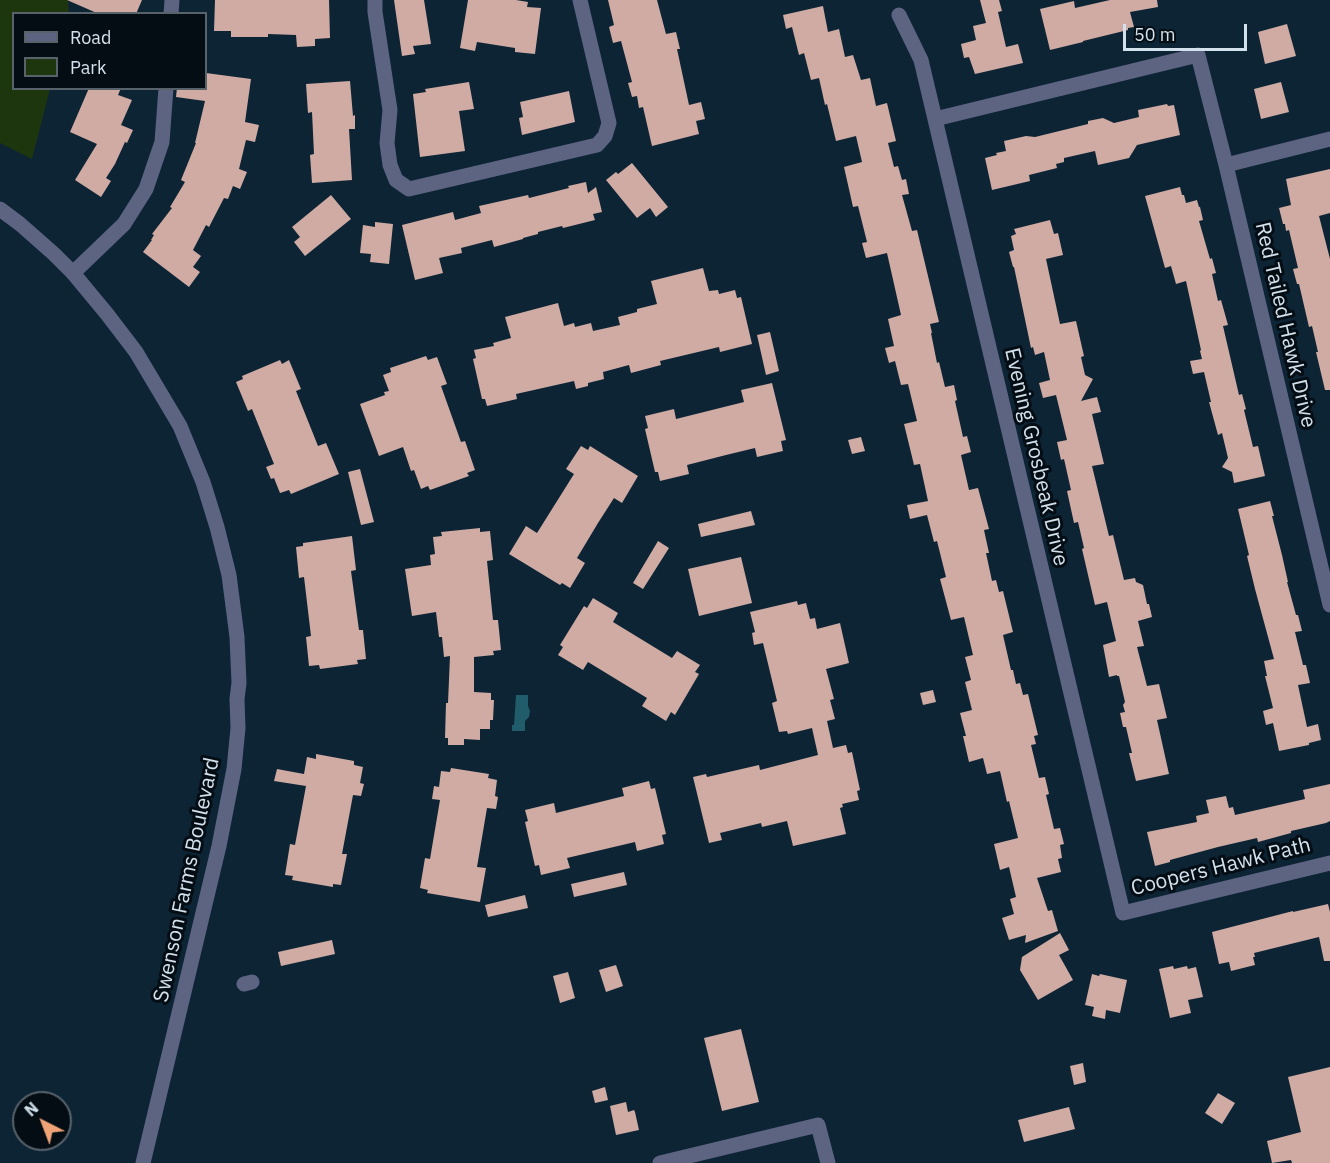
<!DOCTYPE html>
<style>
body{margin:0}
#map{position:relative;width:1330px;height:1163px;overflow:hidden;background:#0d2435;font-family:"IBM Plex Sans",sans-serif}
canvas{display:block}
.legend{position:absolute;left:12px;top:12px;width:195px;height:78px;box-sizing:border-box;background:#040d14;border:2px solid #57626a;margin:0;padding:8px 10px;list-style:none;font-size:18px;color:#d3e1ec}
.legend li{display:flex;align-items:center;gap:12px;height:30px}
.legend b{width:30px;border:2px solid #57626a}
.north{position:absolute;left:12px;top:1091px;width:60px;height:60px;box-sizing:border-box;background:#040d14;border:2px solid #57626a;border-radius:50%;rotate:318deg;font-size:16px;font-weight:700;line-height:24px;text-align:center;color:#d3e1ec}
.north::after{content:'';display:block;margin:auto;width:21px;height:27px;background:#efa377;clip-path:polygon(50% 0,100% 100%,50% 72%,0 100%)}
.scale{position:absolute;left:1123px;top:24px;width:124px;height:27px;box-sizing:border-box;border:3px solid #d3e1ec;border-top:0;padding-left:8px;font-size:18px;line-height:21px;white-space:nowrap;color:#d3e1ec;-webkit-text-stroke:4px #040d14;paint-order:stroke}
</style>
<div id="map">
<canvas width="1330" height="1163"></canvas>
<ul class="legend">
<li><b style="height:8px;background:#5d6482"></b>Road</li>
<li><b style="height:16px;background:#1e360d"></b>Park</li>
</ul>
<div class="north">N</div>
<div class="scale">50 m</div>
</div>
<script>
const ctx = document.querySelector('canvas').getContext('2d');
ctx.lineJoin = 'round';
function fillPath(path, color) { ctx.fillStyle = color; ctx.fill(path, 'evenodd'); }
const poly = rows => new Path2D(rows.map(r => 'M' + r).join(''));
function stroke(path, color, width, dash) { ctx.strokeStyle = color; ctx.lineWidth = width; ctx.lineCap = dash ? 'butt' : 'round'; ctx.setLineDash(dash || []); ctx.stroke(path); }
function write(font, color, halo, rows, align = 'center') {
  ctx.font = font + ' "IBM Plex Sans",sans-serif'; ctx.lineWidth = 6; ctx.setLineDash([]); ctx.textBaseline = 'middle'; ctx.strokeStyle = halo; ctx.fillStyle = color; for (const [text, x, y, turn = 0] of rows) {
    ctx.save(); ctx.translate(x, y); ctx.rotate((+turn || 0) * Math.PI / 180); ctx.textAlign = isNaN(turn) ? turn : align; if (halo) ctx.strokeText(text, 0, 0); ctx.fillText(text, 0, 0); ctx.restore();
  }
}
fillPath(poly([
 [0,0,68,0,69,13,14,14,14,88,50,89,32,159,0,143]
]), '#1e360d');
fillPath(poly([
 [516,695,528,695,528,706,530,711,529,717,525,721,525,731,512,731,512,725,514,725]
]), '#215c6a');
fillPath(poly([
 [67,0,142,0,136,14,99,14],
 [215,0,329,0,330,38,315,39,315,46,297,47,296,35,268,34,268,37,231,37,231,31,214,31],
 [394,0,424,0,431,44,413,46,415,54,402,56],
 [468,0,516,0,528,2,527,7,541,8,535,54,515,52,515,48,477,42,475,51,460,48],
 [608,0,657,0,666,34,676,32,680,49,677,49,689,105,701,102,705,119,696,121,699,134,652,146,643,107,639,108,637,96,632,97,628,83,632,82,621,41,613,43,609,27,614,25],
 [980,0,999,0,1002,11,998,12,1006,47,1018,44,1023,63,975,74,969,57,964,58,961,44,976,40,973,26,986,23],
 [1110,0,1157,0,1158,7,1130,12,1134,27,1128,28,1128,30,1083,41,1083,42,1050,50,1040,9,1074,1,1075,8],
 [823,6,828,32,839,29,845,57,853,55,861,80,870,78,876,106,887,103,896,141,888,143,894,167,898,166,902,180,906,179,909,194,902,195,912,231,917,230,939,322,930,324,932,333,931,333,937,363,939,362,945,387,954,385,957,400,955,401,963,437,967,436,971,452,961,455,969,490,978,488,989,529,984,530,989,553,986,553,992,581,996,580,999,592,1003,591,1013,632,1003,635,1011,670,1013,670,1016,684,1020,683,1023,695,1028,694,1038,735,1034,736,1036,744,1031,745,1039,778,1045,777,1049,794,1046,795,1054,829,1060,828,1064,844,1060,845,1062,858,1058,859,1061,872,1037,878,1048,911,1052,910,1058,931,1025,943,1026,935,1009,940,1002,918,1014,914,1010,899,1016,897,1009,867,1000,870,994,844,1018,838,1009,801,1007,802,1000,771,987,774,983,758,969,762,963,736,966,736,960,713,972,710,965,682,971,680,965,657,973,655,964,617,951,620,940,579,946,577,937,541,934,542,927,515,910,519,907,505,928,501,920,464,914,465,904,424,917,421,908,384,901,385,895,361,889,363,885,348,894,346,888,319,901,315,887,253,866,258,862,243,867,242,858,206,853,207,844,167,862,162,856,136,836,141,827,104,825,105,819,78,811,80,804,53,799,55,792,27,786,29,783,15],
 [1287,24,1296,56,1265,64,1258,32],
 [206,73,251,79,245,122,259,125,255,142,246,140,239,169,247,172,240,189,233,186,228,199,224,198,209,227,206,225,193,250,201,256,193,267,200,272,189,287,143,252,152,240,151,240,154,235,152,234,172,208,170,207,185,182,181,180,196,143,195,143,205,101,176,97,177,88,206,88],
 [350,81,353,116,355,115,355,129,349,129,352,180,312,183,310,155,314,154,312,112,308,113,306,84],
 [469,82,474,109,459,111,465,151,420,157,413,94,426,92,425,89],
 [1281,82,1289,112,1261,119,1254,89],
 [89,88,121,88,118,95,132,100,121,125,133,130,127,143,125,142,115,164,106,178,111,181,101,197,75,180,97,144,70,132],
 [569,91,575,122,522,135,519,118,523,117,520,102],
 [1167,104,1168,106,1174,105,1180,135,1137,145,1129,158,1098,165,1095,151,1064,158,1064,162,1056,164,1057,168,1029,175,1030,181,992,190,985,158,997,155,996,153,1006,151,1004,141,1026,136,1035,137,1088,124,1088,121,1103,118,1114,123,1139,117,1138,110],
 [632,163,668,207,656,217,650,208,637,218,606,180,616,172,618,174],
 [1330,169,1330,213,1319,216,1330,259,1330,390,1325,390,1316,352,1318,352,1312,326,1309,327,1299,284,1297,284,1293,269,1298,268,1289,230,1286,231,1285,224,1283,224,1279,208,1291,205,1286,179],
 [586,182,588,193,596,187,602,212,593,214,595,220,563,228,562,226,538,232,538,234,523,238,523,239,494,247,492,240,461,248,462,253,439,258,443,273,415,280,402,225,453,212,455,220,481,213,479,206,528,195,529,198,569,188,568,186],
 [1180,187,1182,195,1184,195,1186,203,1197,200,1199,207,1200,207,1203,220,1199,221,1210,259,1212,258,1216,273,1212,274,1218,301,1221,300,1228,325,1223,326,1239,395,1242,394,1246,409,1244,410,1253,447,1258,446,1265,476,1234,483,1232,472,1222,467,1228,458,1222,433,1218,435,1209,402,1211,402,1204,372,1193,374,1190,361,1202,359,1200,351,1201,350,1186,281,1176,284,1171,266,1165,268,1145,196],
 [331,195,351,219,305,256,294,242,300,237,292,227],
 [1050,220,1054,234,1058,233,1063,255,1046,259,1060,324,1076,321,1084,356,1081,357,1085,375,1093,379,1081,401,1097,397,1101,412,1092,414,1104,464,1092,466,1109,536,1113,535,1124,580,1135,578,1136,582,1143,585,1147,604,1149,604,1152,617,1138,621,1144,646,1137,647,1147,686,1159,684,1167,718,1157,720,1169,774,1136,781,1129,753,1132,753,1126,727,1123,727,1120,713,1125,712,1123,705,1125,702,1119,676,1117,676,1117,675,1109,677,1103,645,1116,641,1107,602,1095,605,1082,549,1084,548,1078,522,1074,523,1067,491,1071,490,1064,459,1061,460,1057,442,1067,440,1056,395,1043,398,1039,383,1050,380,1044,352,1035,355,1033,347,1031,348,1014,267,1013,267,1009,252,1014,250,1011,236,1016,234,1014,229],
 [375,222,393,224,389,264,370,262,371,254,360,253,363,225,375,227],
 [703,268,709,291,718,290,719,294,735,290,737,298,741,297,752,344,720,352,719,347,660,361,661,365,631,373,629,365,603,372,604,379,588,383,588,386,576,389,574,381,516,394,517,399,487,406,485,399,482,399,473,359,476,358,474,350,494,346,493,343,511,338,505,317,558,303,564,326,574,323,575,327,591,323,593,331,620,325,618,317,637,312,637,309,657,304,651,281],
 [770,332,779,371,766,375,757,335],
 [426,356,428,360,437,357,447,384,441,386,461,442,465,441,475,470,467,473,469,476,430,490,428,486,421,489,414,470,411,471,403,447,379,456,360,404,385,395,384,392,389,391,383,375,391,372,390,368],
 [280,360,282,364,289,360,301,389,296,391,318,446,326,443,339,474,291,494,289,490,280,493,274,478,271,479,266,467,274,464,252,409,248,411,236,382,243,379,242,376],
 [772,383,786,440,781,441,783,451,757,457,755,448,726,455,687,465,689,474,660,481,658,472,655,472,645,429,648,428,645,416,674,409,676,419,744,402,741,390],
 [861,437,865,451,852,454,848,440],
 [581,446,588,450,590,446,638,476,622,503,614,498,598,523,577,558,585,563,570,588,562,583,560,585,509,554,526,526,537,533,574,474,566,469],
 [360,469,374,522,361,525,348,472],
 [1270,501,1274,516,1272,516,1282,555,1288,582,1287,582,1296,615,1298,615,1302,631,1295,632,1303,665,1306,665,1310,683,1298,685,1307,727,1318,724,1321,740,1309,743,1309,745,1279,751,1273,723,1266,725,1263,711,1273,708,1265,676,1267,676,1264,661,1274,659,1255,589,1247,556,1249,555,1238,509],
 [751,511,755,525,701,537,698,524],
 [480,528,480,532,490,531,493,560,487,561,493,620,498,620,501,650,493,651,494,655,474,657,474,692,491,693,491,700,494,700,493,720,490,720,490,729,480,729,480,740,464,739,464,745,448,745,448,738,445,738,446,703,448,703,450,656,444,657,442,637,439,637,436,612,412,616,405,569,431,565,430,555,435,554,433,537,442,536,441,532],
 [352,536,356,570,351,571,359,630,363,630,366,659,357,660,358,664,320,669,319,665,309,666,306,637,311,636,304,577,299,578,296,547,303,546,303,543],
 [658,541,669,548,643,589,633,583],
 [741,557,752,603,699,616,688,569],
 [593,598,618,613,613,622,672,658,677,651,700,665,695,672,699,674,675,715,671,712,666,721,642,706,647,698,588,662,583,670,558,655,563,647,560,645,584,606,587,608],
 [797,601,798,605,806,603,810,619,815,618,817,629,840,623,849,663,826,669,834,699,830,700,835,719,827,721,833,748,846,745,848,753,852,752,860,790,857,791,859,800,842,804,843,807,840,808,846,834,793,846,787,821,762,827,761,823,720,833,722,840,709,843,693,777,706,774,707,777,759,765,760,770,818,755,812,728,788,734,787,731,779,732,772,703,777,701,763,643,754,645,752,633,755,632,750,612],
 [933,690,936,702,923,705,920,693],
 [316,754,354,761,354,765,363,767,360,783,364,784,361,796,353,795,342,854,347,854,341,885,333,884,333,887,292,880,293,876,285,875,290,844,295,845,306,786,274,781,277,769,304,774,307,757,316,759],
 [451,768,489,774,488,778,497,780,495,796,498,797,496,809,487,808,477,867,486,868,480,902,427,893,428,890,420,888,425,858,430,859,440,800,432,799,434,786,439,787,441,771,450,772],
 [649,781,651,789,655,788,666,834,662,835,664,844,637,851,635,842,567,858,570,868,541,875,539,865,535,866,525,822,528,821,525,810,554,803,556,813,624,796,622,788],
 [1330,784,1330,821,1326,823,1291,831,1291,833,1258,842,1257,838,1218,847,1170,860,1170,862,1155,866,1147,832,1197,822,1196,816,1209,813,1206,800,1226,796,1229,808,1233,807,1235,815,1305,799,1303,790],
 [624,872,627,885,574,897,571,884],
 [525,895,528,908,488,917,485,905],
 [1328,904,1330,912,1330,961,1324,961,1319,937,1254,953,1255,957,1253,957,1255,965,1231,971,1229,962,1219,964,1212,932,1293,911,1293,912],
 [1060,933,1069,950,1059,955,1073,980,1038,1000,1020,970,1022,957],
 [332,940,335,954,281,966,278,952],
 [616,965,623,986,606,992,599,970],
 [1173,966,1174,969,1187,966,1188,969,1196,967,1203,997,1188,1000,1191,1013,1170,1018,1159,969],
 [568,972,575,998,560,1003,553,976],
 [1092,974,1099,976,1100,974,1127,980,1120,1013,1106,1010,1105,1019,1092,1016,1094,1007,1085,1005],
 [741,1029,759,1102,722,1111,704,1038],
 [1083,1063,1086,1082,1074,1085,1070,1066],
 [1330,1067,1330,1163,1292,1163,1291,1160,1272,1163,1267,1141,1301,1132,1288,1077],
 [605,1087,608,1100,595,1103,592,1091],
 [1218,1093,1235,1103,1222,1124,1205,1113],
 [626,1102,628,1112,634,1110,635,1112,639,1130,616,1135,610,1106],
 [1069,1107,1075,1129,1024,1142,1018,1120]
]), '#cfaba4');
stroke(poly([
 [375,0,375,12,390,110,387,143,390,165,396,180,409,189,597,145,605,136,609,123,580,0],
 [171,14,172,0],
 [899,15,921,60,1123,913,1330,863],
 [935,119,1198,55,1226,165,1330,605],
 [1226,165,1330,139],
 [73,273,124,224,146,189,162,142,166,88],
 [244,984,252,982],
 [660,1163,818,1125,828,1163]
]), '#5d6482', 15);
stroke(poly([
 [0,209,20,224,54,254,73,273,107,314,136,352,180,426,203,482,217,527,229,575,237,637,239,683,237,699,238,728,234,769,219,846,143,1163]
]), '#5d6482', 15);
write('21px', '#d3e1ec', '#040d14', [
 ["Red Tailed Hawk Drive",1285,325,77],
 ["Evening Grosbeak Drive",1036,457,77],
 ["Coopers Hawk Path",1221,867,-14],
 ["Swenson Farms Boulevard",187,880,-78]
]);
</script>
